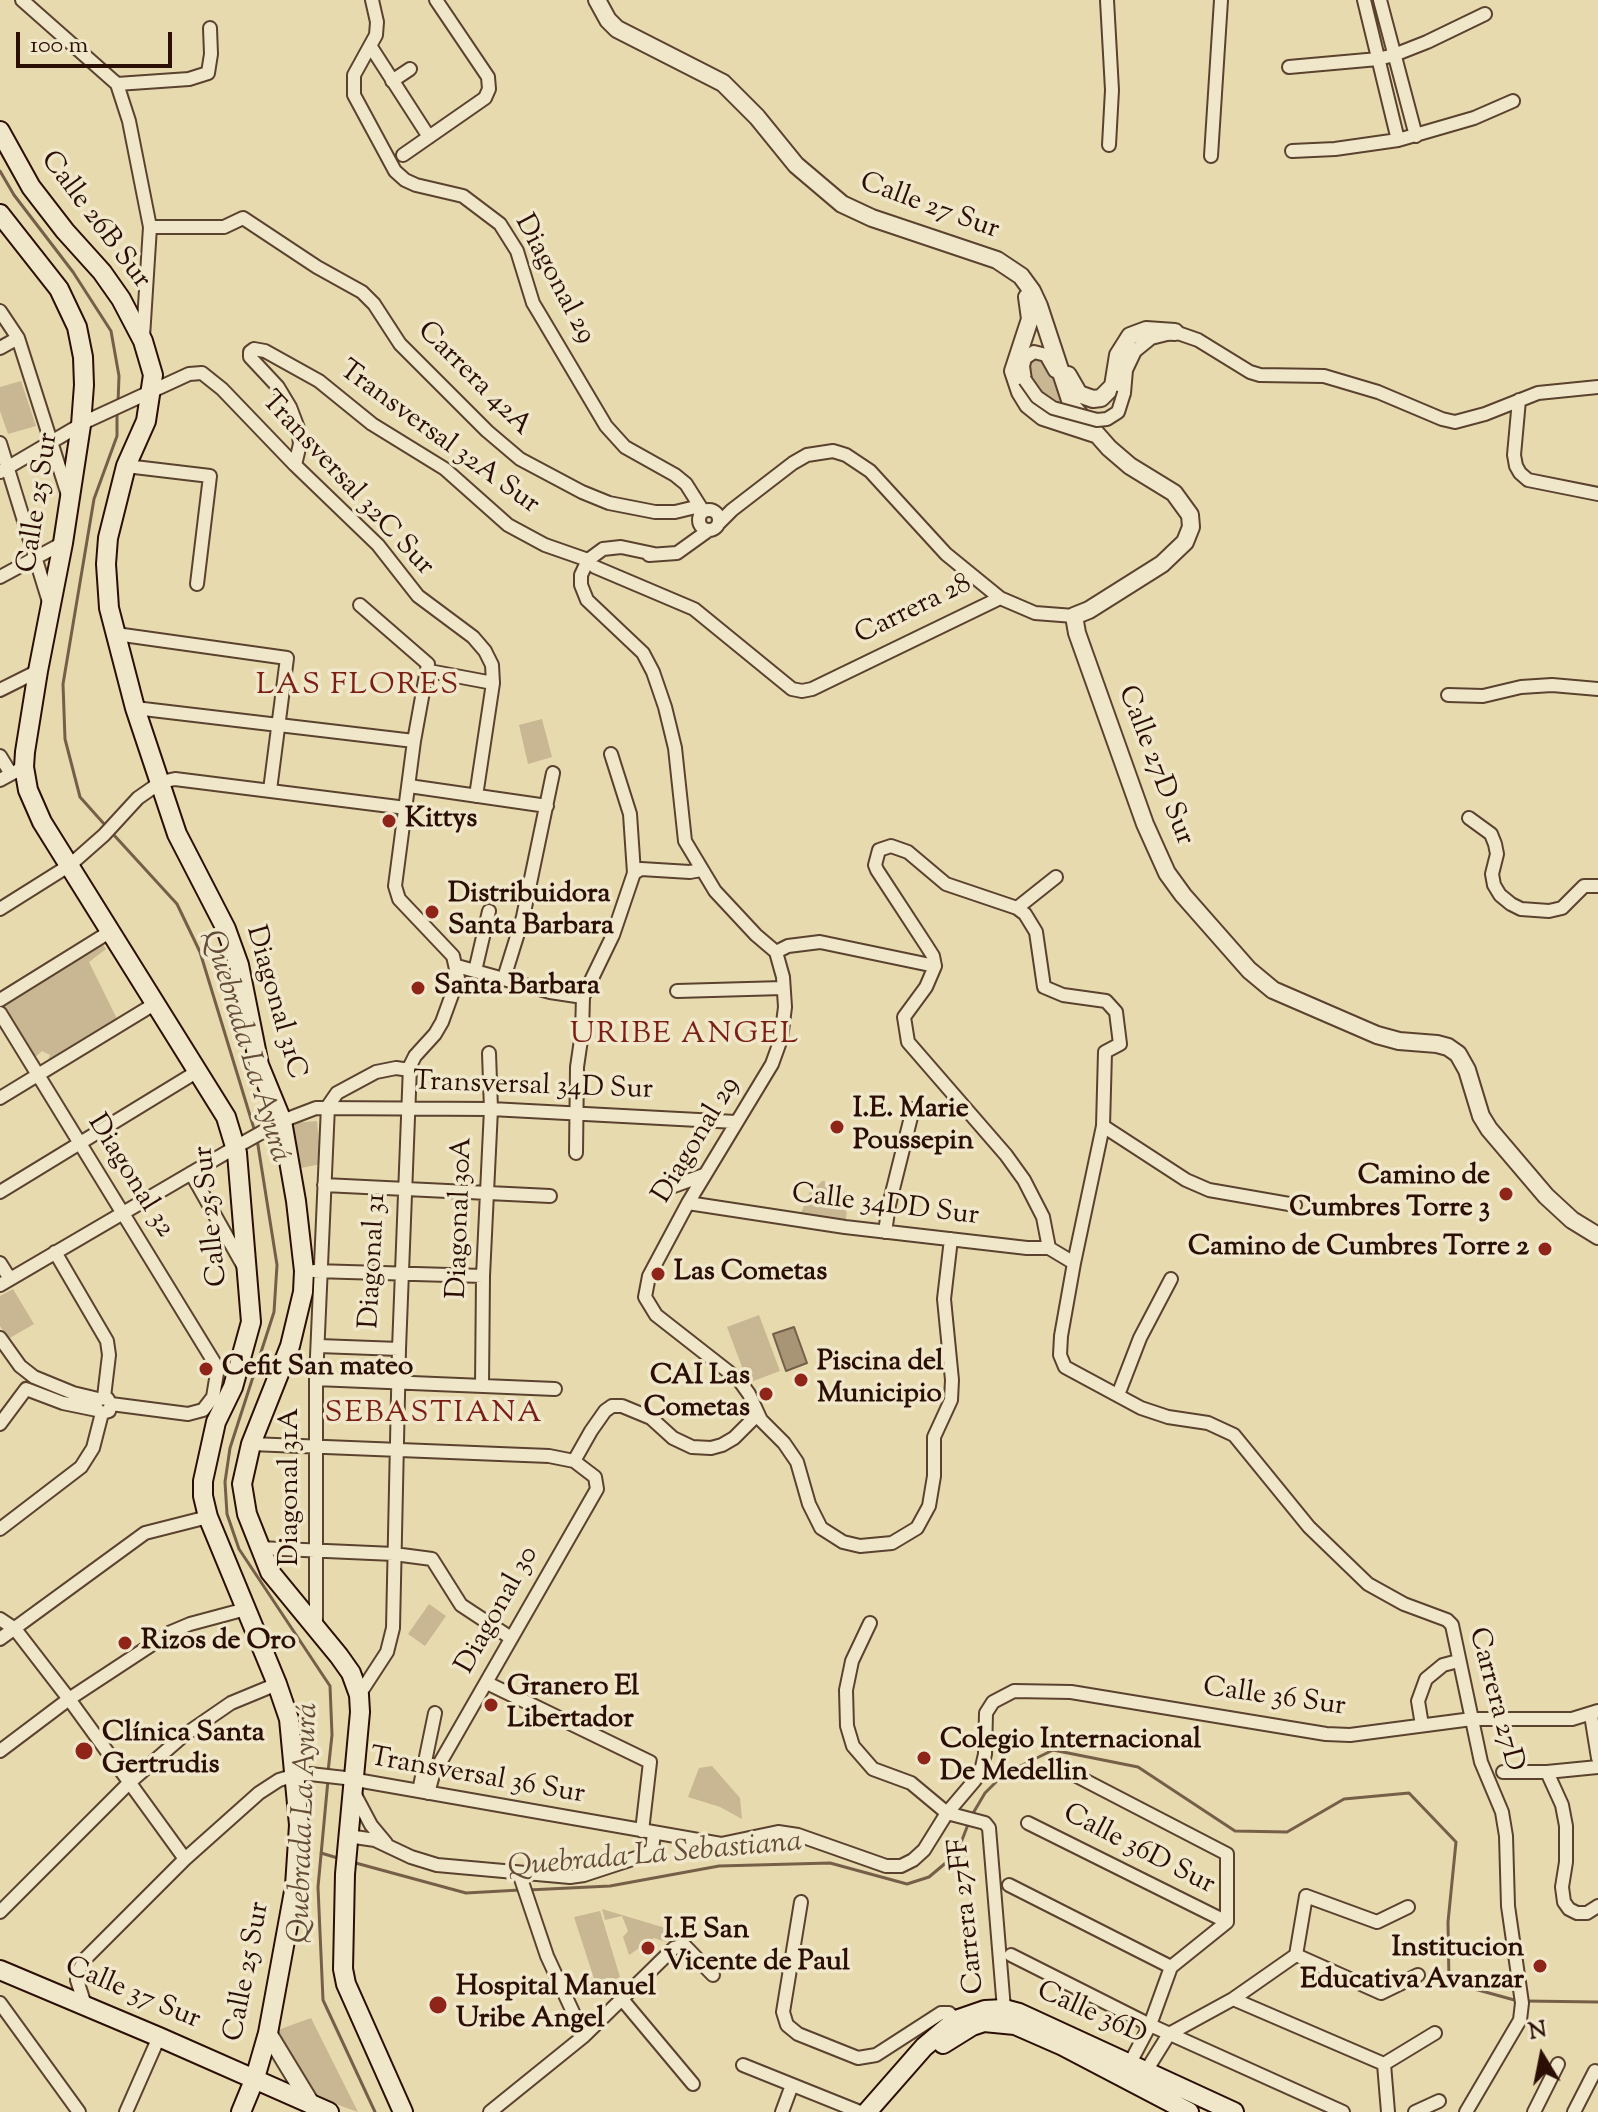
<!DOCTYPE html>
<meta charset="utf-8">
<style>
body{margin:0}
#map{position:relative;width:1598px;height:2112px;overflow:hidden;background:#e8daaf;font-family:"Sorts Mill Goudy",serif}
canvas{display:block}
.north{position:absolute;left:1502px;top:2016px;width:80px;height:80px;-webkit-text-stroke:6px #f0e7cb;paint-order:stroke;rotate:350deg;font-size:22px;font-weight:700;line-height:32px;text-align:center;color:#2b0f04}
.north::after{content:'';display:block;margin:auto;width:28px;height:36px;background:#2b0f04;clip-path:polygon(50% 0,100% 100%,50% 72%,0 100%)}
.scale{position:absolute;left:16px;top:32px;width:156px;height:36px;box-sizing:border-box;border:4px solid #2b0f04;border-top:0;padding-left:10px;font-size:24px;line-height:28px;white-space:nowrap;color:#2b0f04;-webkit-text-stroke:6px #f0e7cb;paint-order:stroke}
</style>
<div id="map">
<canvas width="1598" height="2112"></canvas>
<div class="north">N</div>
<div class="scale">100 m</div>
</div>
<script>
const ctx = document.querySelector('canvas').getContext('2d');
ctx.lineJoin = 'round';
function fillPath(path, color) { ctx.fillStyle = color; ctx.fill(path, 'evenodd'); }
const poly = rows => new Path2D(rows.map(r => 'M' + r).join(''));
function stroke(path, color, width, dash) { ctx.strokeStyle = color; ctx.lineWidth = width; ctx.lineCap = dash ? 'butt' : 'round'; ctx.setLineDash(dash || []); ctx.stroke(path); }
function write(font, color, halo, rows, align = 'center') {
  ctx.font = font + ' "Sorts Mill Goudy",serif'; ctx.lineWidth = 7; ctx.setLineDash([]); ctx.textBaseline = 'middle'; ctx.strokeStyle = halo; ctx.fillStyle = color; for (const [text, x, y, turn = 0] of rows) {
    ctx.save(); ctx.translate(x, y); ctx.rotate((+turn || 0) * Math.PI / 180); ctx.textAlign = isNaN(turn) ? turn : align; if (halo) ctx.strokeText(text, 0, 0); ctx.fillText(text, 0, 0); ctx.restore();
  }
}
fillPath(poly([
 [1041,357,1046,362,1062,403,1045,395,1032,378,1028,363,1033,358],
 [21,381,36,426,8,434,0,411,0,387],
 [542,719,552,757,528,764,519,725],
 [102,943,106,949,89,962,119,1023,46,1066,50,1055,42,1051,32,1060,0,1006],
 [317,1121,321,1164,301,1168,293,1123],
 [822,1181,825,1181,825,1186,833,1188,833,1191,848,1192,846,1220,801,1213,813,1184,817,1186],
 [13,1289,34,1324,8,1339,0,1326,0,1296],
 [759,1315,780,1371,748,1383,727,1327],
 [429,1604,446,1616,425,1646,408,1634],
 [712,1766,740,1798,742,1819,720,1807,688,1797,699,1768],
 [602,1909,672,1930,666,1942,654,1938,629,1955,623,1937,628,1931,622,1916,605,1920],
 [600,1911,620,1977,597,1988,574,1917],
 [311,2018,358,2112,316,2097,275,2031]
]), '#c8b792');
const water = poly([
 [794,1327,807,1363,786,1371,773,1334,794,1327]
]);
fillPath(water, '#a89575');
stroke(water, '#765f48', 2);
stroke(poly([
 [0,171,14,195,73,272,111,331,119,376,118,403],
 [105,825,80,797,65,739,63,684,94,499,117,436,117,411],
 [113,834,177,904,200,952,255,1132],
 [257,1139,277,1265,274,1312,230,1448,225,1482,227,1514,239,1549,330,1686,332,1735,328,1772],
 [328,1780,318,1887,323,2000,375,2112],
 [972,1815,985,1793,1004,1774,1053,1750,1138,1767,1235,1831,1287,1832,1344,1799,1409,1793,1456,1842,1448,1922,1449,1982,1518,2001],
 [321,1853,341,1859],
 [352,1862,466,1893,520,1890],
 [528,1890,610,1886,719,1866,830,1863,907,1884,929,1877,948,1861,962,1840,969,1822],
 [1525,2001,1598,2002]
]), '#765f48', 3);
const minor = poly([
 [22,0,117,84,129,121,150,227,143,337],
 [372,0,377,22,376,35,354,75,354,95,395,171,405,180,416,185,463,196,500,224,517,251,533,303,542,318,606,426,625,447,675,475,686,484,703,511],
 [1107,0,1112,90,1109,145],
 [1364,0,1398,140],
 [1380,0,1416,136],
 [371,47,429,137],
 [1289,67,1378,59,1394,55,1427,42,1485,14],
 [392,81,410,69],
 [117,84,189,79,208,73,211,54,210,28],
 [1292,151,1335,149,1398,140,1474,118,1513,101],
 [403,155,485,98,489,89,488,77,436,0],
 [1211,156,1221,0],
 [150,227,224,227,243,218,317,267,362,292,374,304,400,344,487,431,520,459,582,492,609,503,655,512,675,512,700,506],
 [0,311,18,338,68,495],
 [0,348,18,338],
 [1025,380,1023,366,1025,358,1034,352,1046,355,1055,371],
 [1124,393,1126,370,1135,351,1151,338,1175,332,1198,340,1250,372,1260,375,1324,376,1378,392,1442,419,1455,422,1485,414,1538,393,1598,387],
 [1519,400,1514,455,1516,466,1520,473,1528,480,1598,494],
 [0,443,49,602],
 [295,465,300,444,298,428,290,407,278,387,250,357,250,352,254,349,265,351,319,381,372,424,445,469,508,525,545,545,588,560],
 [126,466,210,476,197,584],
 [0,472,87,421,189,374,202,373,222,389,295,465,378,545,418,596,473,637,485,651,492,665,493,683,476,796],
 '699 520a10 10 0 1 1 20 0a10 10 0 1 1-20 0Z',
 [719,523,732,510,793,463,807,455,833,451,846,455,870,471,946,554,1000,598,1035,613,1074,616],
 [654,554,621,547,603,549,588,560,581,575,581,585,587,600,643,653,653,672,665,707,675,748,685,841,715,891,756,935,776,952,783,977,785,1007,781,1039,772,1064,688,1203,649,1276,645,1297,656,1315,739,1380,749,1394,761,1420,784,1443,797,1462,809,1504,821,1528,843,1542,860,1546,892,1543,917,1528,929,1506,934,1476,934,1437,951,1400,952,1380,944,1299,951,1239],
 [649,555,677,553,709,530],
 [595,567,694,609,792,689,802,691,812,689,1000,598],
 [0,577,63,543],
 [116,634,287,658,270,790],
 [429,671,493,683],
 [0,690,38,671],
 [1448,695,1483,696,1521,687,1552,685,1598,689],
 [135,708,414,741],
 [0,756,11,774],
 [0,780,24,767],
 [409,786,547,806],
 [1469,818,1491,834,1495,844,1497,854,1492,874,1494,885,1500,895,1511,904,1521,909,1549,911,1562,908,1584,886,1598,886],
 [634,873,641,869,690,872,701,870],
 [1017,908,1056,877],
 [0,909,70,865,104,835,138,798,161,782,175,779,406,808],
 [776,952,788,946,820,942,935,966],
 [457,966,550,992,583,997],
 [475,971,489,911],
 [504,978,523,917,553,773],
 [677,991,783,988],
 [0,1000,111,931],
 [0,1013,214,1362,217,1373,213,1397,203,1410,188,1414,111,1404],
 [0,1098,156,1003],
 [1103,1126,1186,1180,1209,1190,1295,1205],
 [576,1153,577,1067,582,1033,583,997,613,935,634,873,630,814,611,754],
 [191,1173,244,1267],
 [324,1185,550,1196],
 [660,1191,704,1175],
 [0,1192,198,1071],
 [688,1203,845,1227,1027,1248,1049,1248,1074,1263],
 [885,1232,889,1205,913,1109],
 [1049,1248,1043,1217,1024,1180,1006,1155,908,1042,904,1017,926,987,935,966,933,956,926,945,877,870,875,865,879,850,891,846,908,852,946,884,1017,908,1025,914,1036,932,1044,987,1063,995,1106,1001,1116,1012,1120,1044,1105,1052,1103,1126,1074,1263,1061,1336,1060,1355,1065,1367,1141,1408,1168,1417,1208,1423,1234,1435,1309,1527,1368,1584,1404,1604,1447,1620,1452,1625,1481,1762,1502,1812,1506,1836,1508,1906,1522,2003,1520,2020,1466,2112],
 [55,1252,107,1341,109,1355,104,1397],
 [0,1263,10,1279],
 [314,1271,483,1276],
 [0,1285,241,1144,282,1121,316,1108,491,1109,736,1122],
 [0,1338,20,1366,34,1377,73,1393,98,1399,107,1398,111,1404,109,1411,102,1413,97,1410,95,1404,98,1399],
 [319,1346,399,1349],
 [316,1379,555,1389],
 [482,1386,483,1276,491,1109,489,1053],
 [1118,1395,1140,1338,1171,1279],
 [0,1424,26,1389,63,1403,97,1410],
 [251,1444,549,1456,574,1461,595,1477,597,1489,433,1775,428,1793],
 [574,1461,591,1431,605,1411,612,1406,622,1406,651,1418,673,1438,692,1447,711,1448,722,1445,734,1438,758,1414],
 [0,1529,81,1467,93,1448,102,1413],
 [259,1548,394,1554,432,1559,461,1605,511,1638],
 [0,1619,15,1629,69,1699,185,1859],
 [870,1623,852,1661,846,1690,847,1726,853,1746,873,1769,911,1783,947,1813,985,1823,989,1828,1004,2009],
 [316,1627,316,1379,328,1106,337,1093,376,1072,396,1068,410,1070],
 [0,1639,145,1533,208,1517],
 [487,1683,650,1762,642,1831],
 [359,1695,387,1652,393,1628,399,1349,410,1066,415,1056,435,1034,442,1022,458,978,453,956,399,899,395,886,414,741,428,664,360,605],
 [1591,1715,1598,1758],
 [1422,1725,1418,1701,1426,1679,1443,1665,1458,1661],
 [0,1751,69,1699,171,1632,190,1624,246,1609],
 [1065,1770,1227,1854,1227,1922,1171,1967,1150,2025,1130,2063],
 [1503,1772,1547,1772,1598,1767],
 [1547,1772,1562,1805,1566,1826,1566,1862,1562,1887,1564,1902,1569,1909,1577,1913,1587,1913,1598,1906],
 [353,1791,371,1825,386,1843],
 [419,1791,435,1713],
 [1028,1823,1227,1922],
 [348,1836,375,1840,411,1857,437,1865,570,1877,584,1875,642,1856,652,1850,654,1833],
 [519,1873,547,1956,584,2036],
 [1009,1885,1171,1967],
 [801,1902,783,2012,787,2025,798,2034,858,2058,876,2055,941,2013,949,2013,956,2020],
 [0,1912,129,1783,183,1736,231,1703,277,1684],
 [1011,1955,1150,2025,1343,2112],
 [1296,1955,1381,1993,1418,1975],
 [621,1998,693,2084],
 [1233,1999,1384,2064,1388,2112],
 [0,2003,79,2112],
 [85,2005,77,1980,78,1972,85,1959,185,1859,259,1793,279,1780,296,1775,310,1774,345,1778,721,1844,778,1832,798,1835,886,1866,901,1866,913,1860,924,1850,947,1813,975,1780,982,1767,985,1754,986,1713,993,1702,1014,1691,1071,1692,1326,1734,1350,1735,1472,1719,1572,1719,1598,1711],
 [1384,2064,1435,2033],
 [743,2065,860,2112],
 [1146,2071,1169,2034,1233,1999,1296,1955,1306,1896,1377,1922,1408,1907],
 [126,2112,159,2037],
 [490,2112,584,2036,674,1948,684,1945,713,1975],
 [782,2112,792,2085],
 [1415,2112,1439,2101],
 [1534,2112,1558,2064],
 [1574,2112,1595,2071]
]);
const tertiary = poly([
 [597,0,608,20,617,29,723,83,757,117,796,165,842,204,872,218,997,260,1021,276,1032,291,1039,306,1072,406,1109,448,1130,466,1174,493,1190,515,1191,527,1185,542,1162,564,1089,610,1074,616,1077,633,1145,824,1167,873,1183,895,1249,970,1273,990,1377,1035,1399,1041,1437,1044,1448,1047,1458,1054,1467,1070,1481,1116,1489,1129,1546,1196,1572,1220,1598,1236],
 [1027,297,1030,319,1013,371,1020,392,1028,405,1043,417,1095,434],
 [1068,375,1079,394,1093,399,1101,398,1113,386,1118,355,1130,336,1146,330,1175,332],
 [268,2033,313,2107]
]);
const secondary = poly([
 [0,131,31,187,65,231,102,272,121,299,143,341,153,375,146,421,126,466,108,538,106,564,109,608,135,708,177,834,226,929,239,965,259,1065,282,1121,296,1201,304,1271,303,1292,290,1346,251,1444,242,1484,247,1514,270,1572,339,1656,351,1673,359,1695,360,1712,345,1874,343,1969,346,1984,403,2112],
 [0,214,59,289,77,327,83,357,84,385,81,425,63,543,38,671,25,752,24,767,28,790,42,822,226,1117,237,1153,251,1322,233,1387,216,1422,203,1481,203,1496,208,1517,277,1684,289,1719,299,1825,295,1886,268,2033,255,2078,241,2112],
 [0,1970,159,2037,329,2112],
 [943,2044,972,2026,984,2022,1015,2025,1063,2046,1189,2112],
 [867,2112,924,2047,956,2020,985,2010,1004,2009,1019,2013,1234,2112]
]);
stroke(minor, '#5a422f', 16);
stroke(tertiary, '#5a422f', 20);
stroke(secondary, '#2b0f04', 22);
stroke(minor, '#f0e7cb', 12);
stroke(tertiary, '#f0e7cb', 16);
stroke(secondary, '#f0e7cb', 18);
const minorBridge = poly([
 [1025,380,1037,397,1053,408,1097,420,1107,419,1118,412,1124,393]
]);
stroke(minorBridge, '#5a422f', 16, []);
stroke(minorBridge, '#f0e7cb', 12);
for (const [x, y, r, color] of [
 [389,821,8,"#8f2418"],
 [432,912,8,"#8f2418"],
 [418,988,8,"#8f2418"],
 [837,1127,8,"#8f2418"],
 [1506,1194,8,"#8f2418"],
 [1545,1249,8,"#8f2418"],
 [658,1274,8,"#8f2418"],
 [206,1369,8,"#8f2418"],
 [801,1380,8,"#8f2418"],
 [766,1394,8,"#8f2418"],
 [125,1643,8,"#8f2418"],
 [491,1705,8,"#8f2418"],
 [84,1751,10,"#8f2418"],
 [924,1758,8,"#8f2418"],
 [648,1948,8,"#8f2418"],
 [1540,1966,8,"#8f2418"],
 [438,2005,10,"#8f2418"]
]) { const dot = new Path2D(); dot.arc(x, y, r, 0, 2 * Math.PI); ctx.fillStyle = color; ctx.fill(dot); stroke(dot, '#f0e7cb', 3); }
write('28px', '#2b0f04', '#f0e7cb', [
 ["Calle 27 Sur",929,208,20],
 ["Calle 26B Sur",94,221,53],
 ["Diagonal 29",553,280,62],
 ["Carrera 42A",473,380,45],
 ["Transversal 32A Sur",438,439,36],
 ["Transversal 32C Sur",346,485,47],
 ["Calle 25 Sur",40,503,-81],
 ["Carrera 28",914,611,-26],
 ["Calle 27D Sur",1154,766,69],
 ["Diagonal 31C",274,1003,74],
 ["Transversal 34D Sur",533,1088,2],
 ["Diagonal 29",698,1141,-59],
 ["Diagonal 32",129,1177,58],
 ["Calle 34DD Sur",885,1207,7],
 ["Calle 25 Sur",213,1216,-96],
 ["Diagonal 30A",462,1218,-88],
 ["Diagonal 31",375,1261,-87],
 ["Diagonal 31A",292,1487,-90],
 ["Diagonal 30",499,1611,-61],
 ["Calle 36 Sur",1274,1699,8],
 ["Carrera 27D",1494,1700,75],
 ["Transversal 36 Sur",477,1778,10],
 ["Calle 36D Sur",1138,1851,27],
 ["Carrera 27FF",969,1916,-96],
 ["Calle 25 Sur",249,1972,-79],
 ["Calle 37 Sur",132,1995,23],
 ["Calle 36D",1091,2015,24]
]);
write('bold 28px', '#2b0f04', '#f0e7cb', [
 ["Kittys",405,821],
 ["Distribuidora",448,896],
 ["Santa Barbara",448,928],
 ["Santa Barbara",434,988],
 ["I.E. Marie",853,1111],
 ["Poussepin",853,1143],
 ["Camino de",1490,1178,"right"],
 ["Cumbres Torre 3",1490,1210,"right"],
 ["Camino de Cumbres Torre 2",1529,1249,"right"],
 ["Las Cometas",674,1274],
 ["Piscina del",817,1364],
 ["Municipio",817,1396],
 ["Cefit San mateo",222,1369],
 ["CAI Las",750,1378,"right"],
 ["Cometas",750,1410,"right"],
 ["Rizos de Oro",141,1643],
 ["Granero El",507,1689],
 ["Libertador",507,1721],
 ["Clínica Santa",102,1735],
 ["Gertrudis",102,1767],
 ["Colegio Internacional",940,1742],
 ["De Medellin",940,1774],
 ["I.E San",664,1932],
 ["Vicente de Paul",664,1964],
 ["Institucion",1524,1950,"right"],
 ["Educativa Avanzar",1524,1982,"right"],
 ["Hospital Manuel",456,1989],
 ["Uribe Angel",456,2021]
], 'left');
ctx.letterSpacing = '2px';
write('30px', '#7a1f14', '#f0e7cb', [
 ["LAS FLORES",358,688],
 ["URIBE ANGEL",685,1037],
 ["SEBASTIANA",434,1416]
]);
ctx.letterSpacing = '0px';
write('italic 30px', '#634b37', '#f0e7cb', [
 ["Quebrada La Ayurá",244,1047,73],
 ["Quebrada La Ayurá",306,1823,-88],
 ["Quebrada La Sebastiana",655,1857,-5]
]);
</script>
